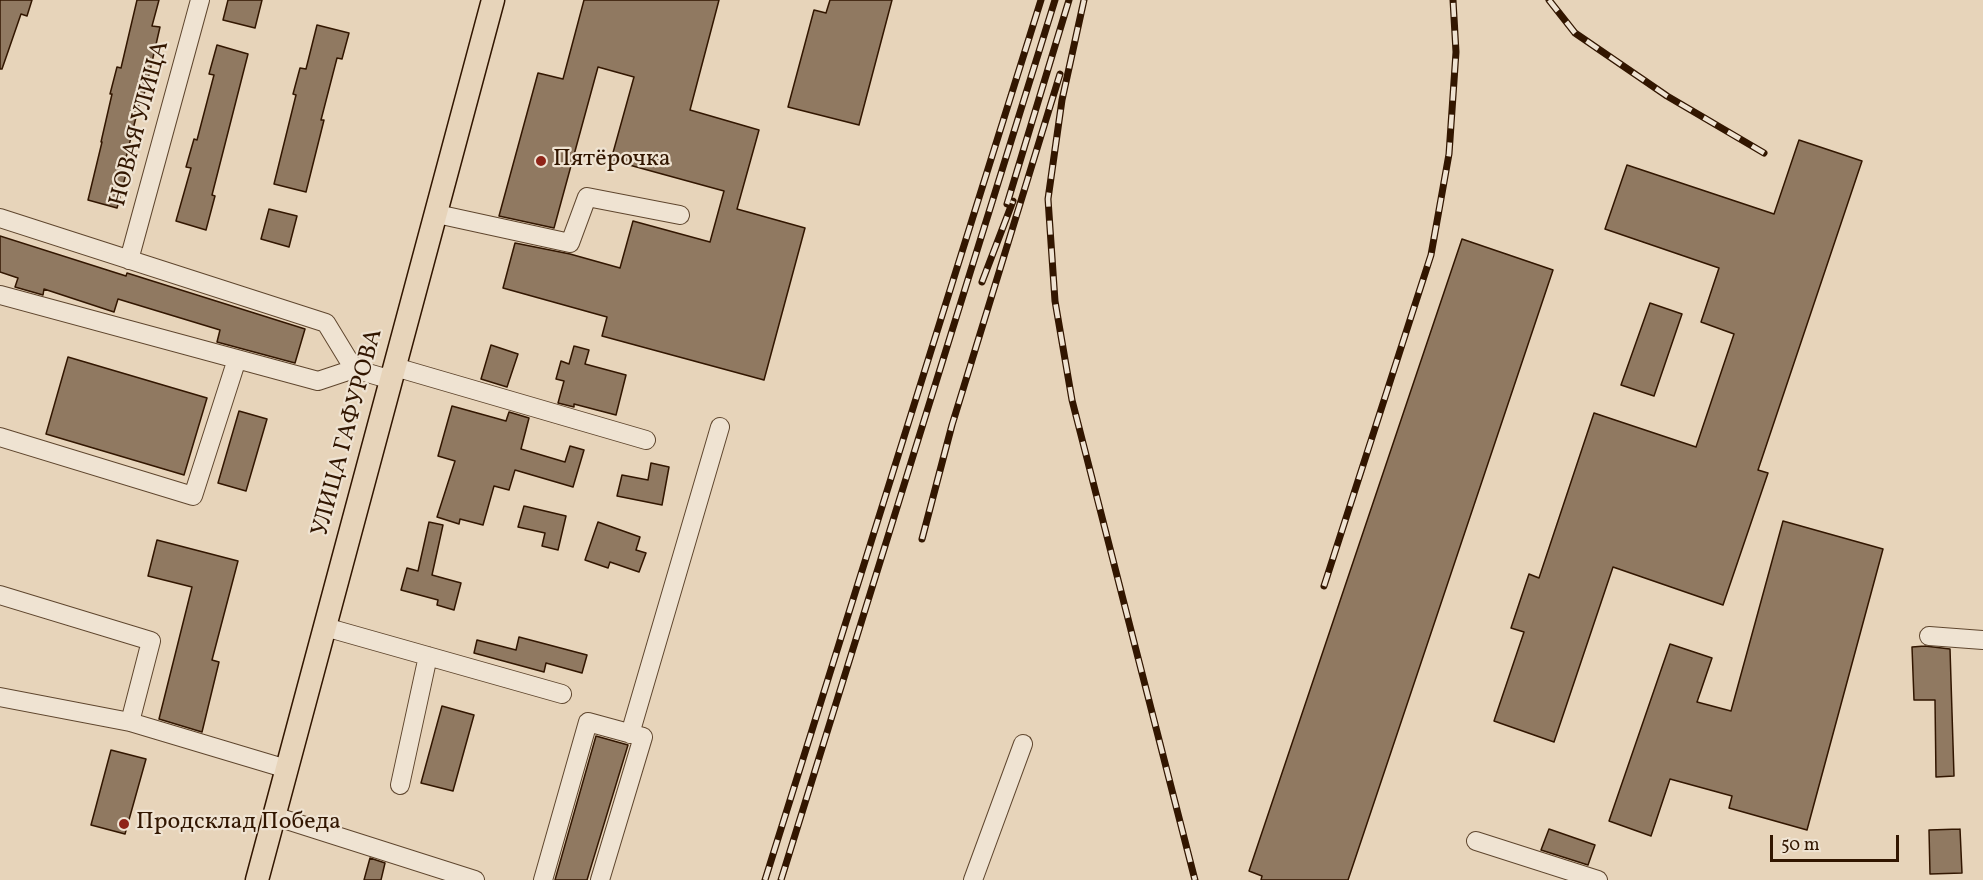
<!DOCTYPE html>
<meta charset="utf-8">
<style>
body{margin:0}
#map{position:relative;width:1983px;height:880px;overflow:hidden;background:#e7d4ba;font-family:Vollkorn,serif}
canvas{display:block}
.scale{position:absolute;left:1770px;top:835px;width:129px;height:27px;box-sizing:border-box;border:3px solid #321600;border-top:0;padding-left:8px;font-size:18px;line-height:21px;white-space:nowrap;color:#321600;-webkit-text-stroke:4px #efe3d2;paint-order:stroke}
</style>
<div id="map">
<canvas width="1983" height="880"></canvas>
<div class="scale">50 m</div>
</div>
<script>
const ctx = document.querySelector('canvas').getContext('2d');
ctx.lineJoin = 'round';
function fillPath(path, color) { ctx.fillStyle = color; ctx.fill(path, 'evenodd'); }
const poly = rows => new Path2D(rows.map(r => 'M' + r).join(''));
function stroke(path, color, width, dash) { ctx.strokeStyle = color; ctx.lineWidth = width; ctx.lineCap = dash ? 'butt' : 'round'; ctx.setLineDash(dash || []); ctx.stroke(path); }
function write(font, color, halo, rows, align = 'center') {
  ctx.font = font + ' Vollkorn,serif'; ctx.lineWidth = 4.5; ctx.setLineDash([]); ctx.textBaseline = 'middle'; ctx.strokeStyle = halo; ctx.fillStyle = color; for (const [text, x, y, turn = 0] of rows) {
    ctx.save(); ctx.translate(x, y); ctx.rotate((+turn || 0) * Math.PI / 180); ctx.textAlign = isNaN(turn) ? turn : align; if (halo) ctx.strokeText(text, 0, 0); ctx.fillText(text, 0, 0); ctx.restore();
  }
}
const building = poly([
 [0,0,32,0,27,16,21,14,2,69,0,69,0,0],
 [137,0,159,0,152,26,160,27,149,75,142,102,140,101,122,174,126,174,117,208,88,200,102,142,101,142,112,94,110,94,117,67,121,68,137,0],
 [228,0,262,0,255,28,223,20,228,0],
 [584,0,719,0,690,110,759,130,737,209,805,228,764,380,602,336,607,317,503,288,515,243,570,254,620,268,633,221,710,242,724,191,611,160,634,77,598,67,554,228,499,216,538,73,563,79,584,0],
 [830,0,892,0,859,125,788,107,814,10,826,13,830,0],
 [317,25,349,33,342,59,337,58,321,120,324,120,306,192,274,184,296,95,293,94,300,68,306,69,317,25],
 [217,45,248,54,212,195,215,196,206,230,176,221,191,168,186,167,194,139,197,140,214,75,209,74,217,45],
 [1799,140,1862,161,1758,470,1768,473,1723,605,1613,567,1554,742,1494,721,1524,632,1511,628,1529,574,1539,578,1594,413,1696,447,1734,334,1701,322,1719,268,1605,229,1627,165,1774,214,1799,140],
 [269,209,297,216,289,247,261,239,269,209],
 [0,236,126,276,127,273,305,329,295,363,217,342,220,330,118,299,114,312,44,289,43,295,15,287,18,278,0,272,0,236],
 [1462,239,1553,270,1348,880,1261,880,1262,876,1249,871,1462,239],
 [1650,303,1682,314,1654,396,1621,385,1650,303],
 [491,345,518,354,507,387,481,379,491,345],
 [574,346,589,350,585,364,626,375,616,415,574,404,574,407,558,403,564,381,556,379,561,361,569,364,574,346],
 [68,357,207,398,184,475,46,434,68,357],
 [452,406,506,421,509,412,529,418,521,449,565,462,570,446,584,450,573,487,515,470,509,490,494,486,483,525,460,519,459,524,437,517,455,461,438,456,452,406],
 [239,411,267,419,246,491,218,483,239,411],
 [651,463,669,467,662,505,617,496,622,475,648,480,651,463],
 [524,506,566,516,558,550,542,546,545,533,518,527,524,506],
 [1783,521,1883,549,1807,830,1729,808,1732,796,1670,779,1651,836,1609,821,1670,644,1712,658,1697,702,1731,711,1783,521],
 [429,522,443,525,432,575,461,583,454,610,437,605,438,600,401,590,407,568,418,571,429,522],
 [598,522,640,537,636,550,646,553,639,572,610,562,608,568,585,560,598,522],
 [157,540,238,561,212,660,219,662,202,732,159,719,192,587,148,576,157,540],
 [519,637,587,655,582,673,546,663,544,672,474,653,477,640,516,650,519,637],
 [1925,646,1950,649,1954,776,1936,777,1935,700,1914,700,1912,647,1925,646],
 [442,706,474,715,453,791,421,783,442,706],
 [596,736,628,745,587,880,555,880,596,736],
 [111,750,146,759,125,834,91,825,111,750],
 [1549,829,1595,845,1588,865,1541,850,1549,829],
 [1960,829,1962,873,1930,874,1929,830,1960,829],
 [370,858,385,863,381,880,364,880,370,858]
]);
fillPath(building, '#907961');
stroke(building, '#321600', 1.5);
const minor = poly([
 [437,214,570,243,587,197,680,215],
 [0,218,326,323,354,369,392,380],
 [129,260,200,0],
 [0,295,318,381,354,369],
 [395,367,646,440],
 [0,437,193,496,237,359],
 [0,595,151,641,130,722],
 [325,627,562,694],
 [1929,636,1983,640],
 [0,697,130,722,287,769],
 [630,734,720,427],
 [400,785,428,656],
 [274,816,475,880],
 [1476,841,1598,880],
 [543,880,588,722,643,737,600,880],
 [973,880,1023,744]
]);
const major = poly([
 [257,880,493,0]
]);
stroke(minor, '#5f462e', 20);
stroke(major, '#321600', 25);
stroke(minor, '#efe3d2', 18);
stroke(major, '#e7d4ba', 22);
const rail = poly([
 [1084,0,1062,100,1048,199,1055,301,1072,400,1195,880],
 [1549,0,1575,33,1667,96,1764,153],
 [1007,204,1069,0],
 [982,282,1013,201],
 [922,539,952,425,1060,74],
 [1324,586,1431,255,1449,154,1456,52,1453,0],
 [765,880,1041,0],
 [781,880,1055,0]
]);
stroke(rail, '#321600', 7);
stroke(rail, '#efe3d2', 4.5, [14]);
for (const [x, y, r, color] of [
 [541,161,6,"#8f2418"],
 [124,824,6,"#8f2418"]
]) { const dot = new Path2D(); dot.arc(x, y, r, 0, 2 * Math.PI); ctx.fillStyle = color; ctx.fill(dot); stroke(dot, '#efe3d2', 2); }
write('24px', '#321600', '#efe3d2', [
 ["НОВАЯ УЛИЦА",141,124,-75],
 ["УЛИЦА ГАФУРОВА",349,433,-75]
]);
write('24px', '#321600', '#efe3d2', [
 ["Пятёрочка",553,161],
 ["Продсклад Победа",136,824]
], 'left');
</script>
